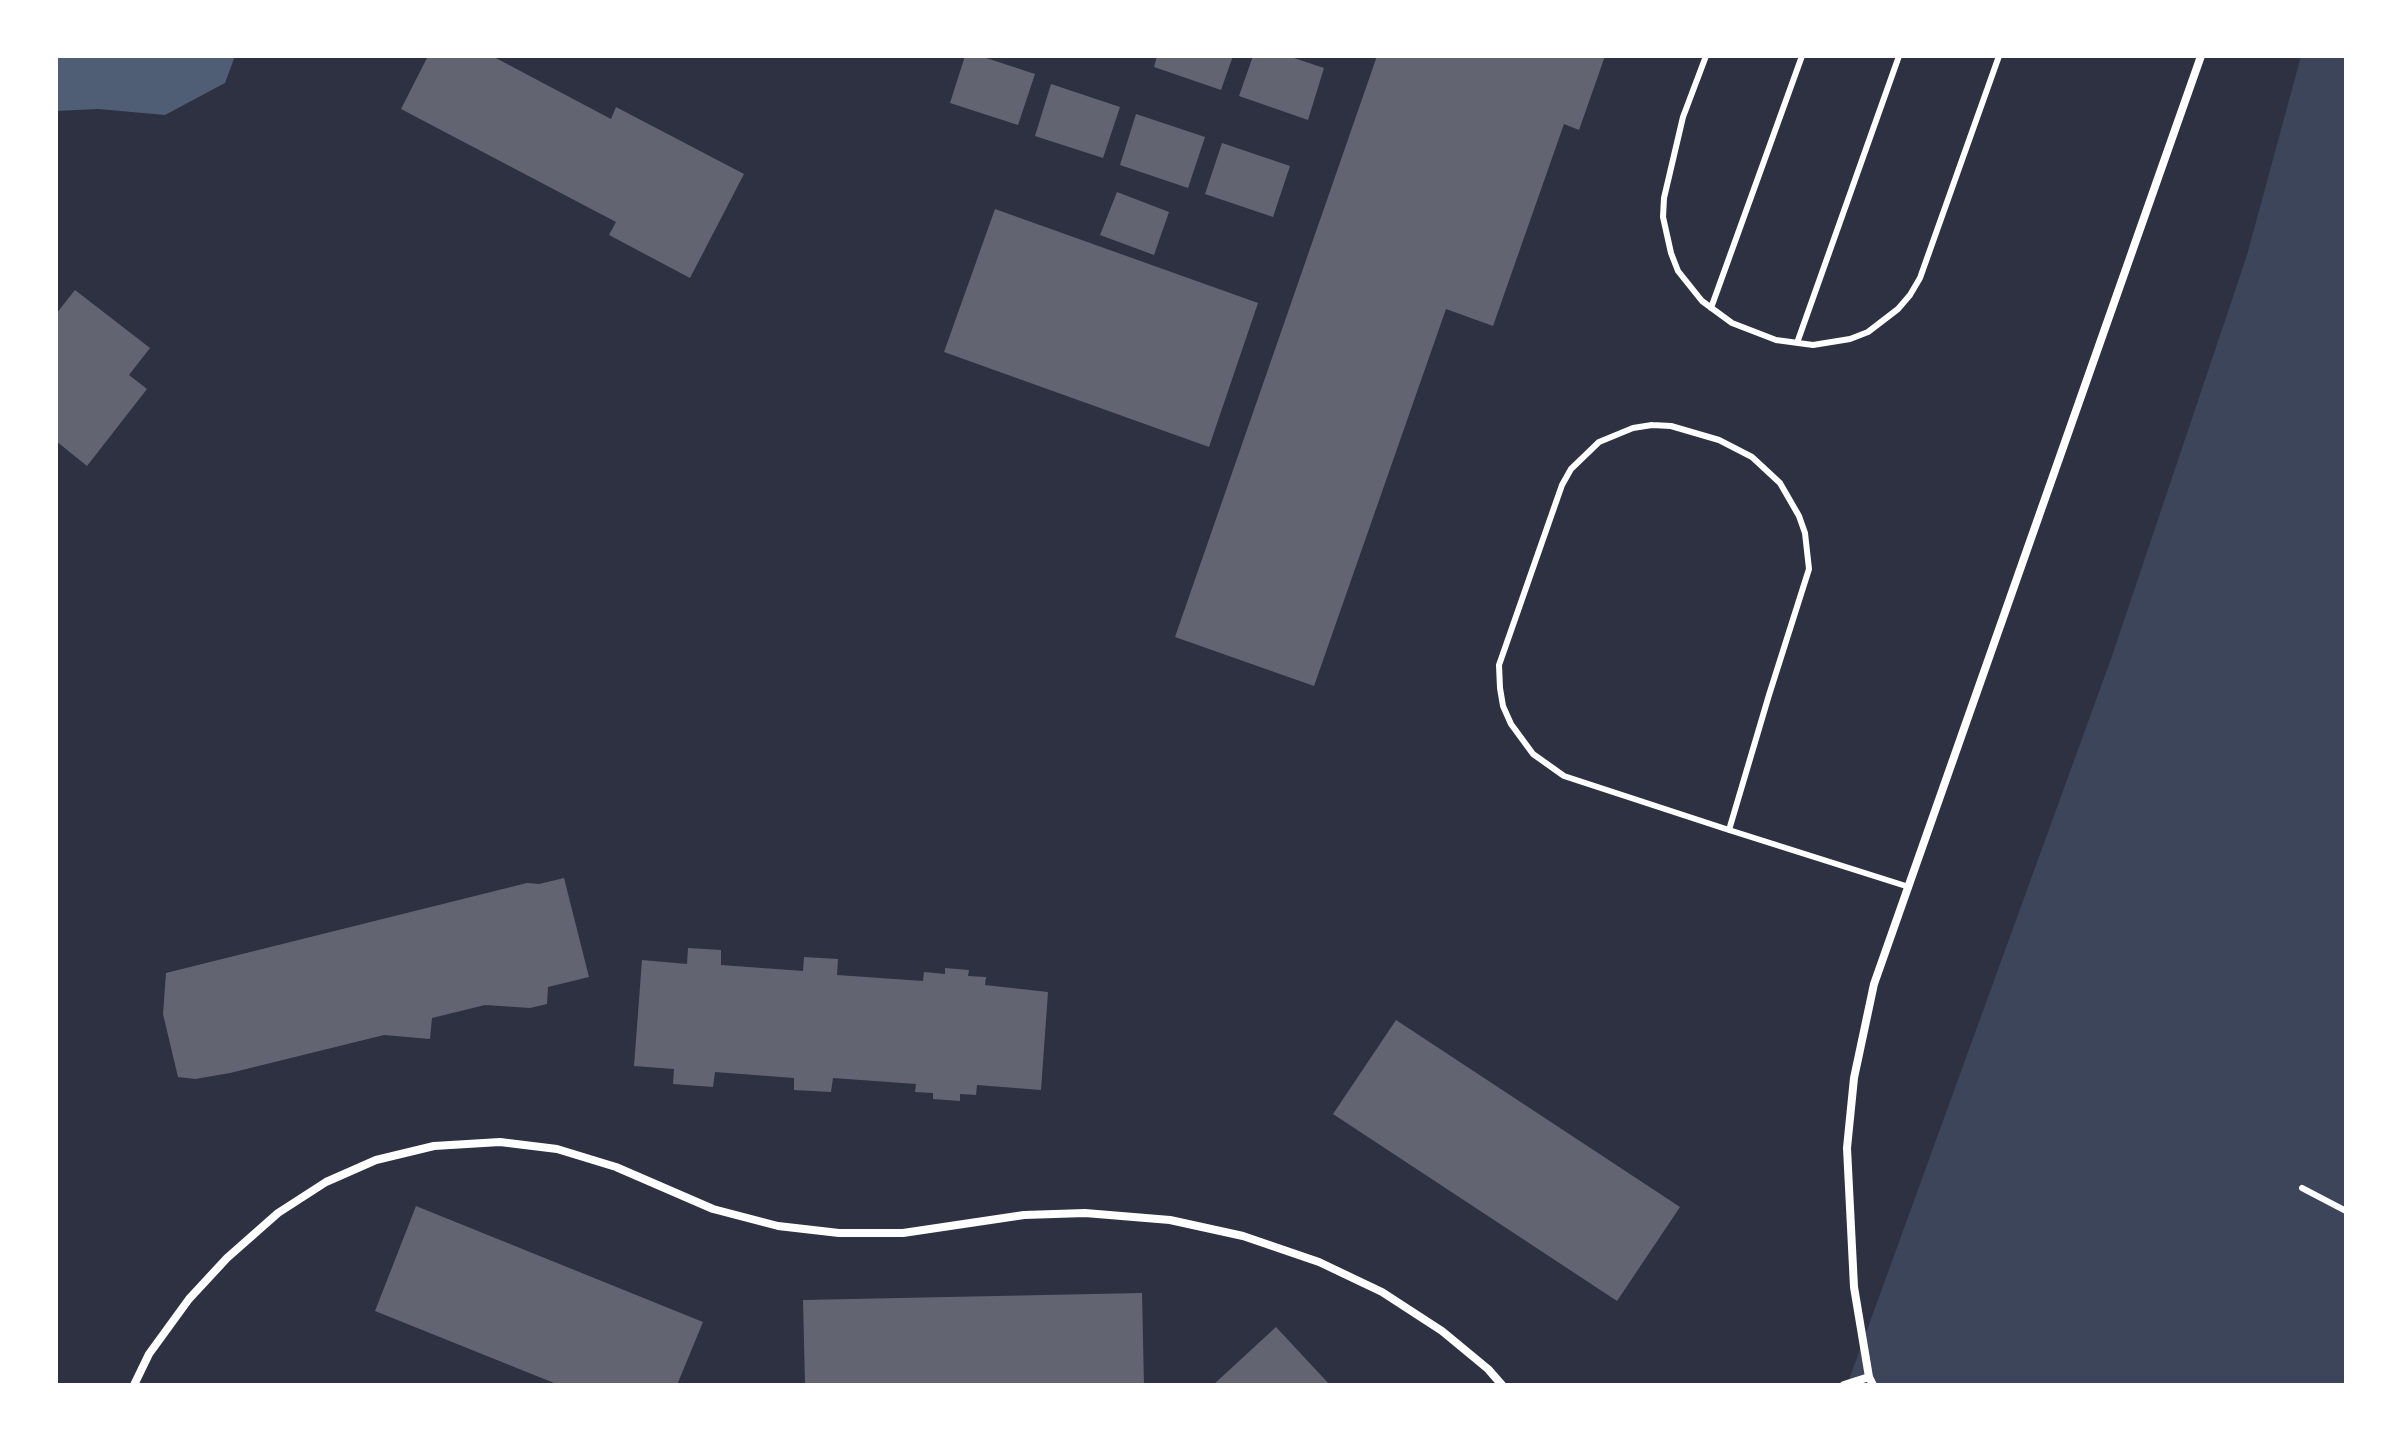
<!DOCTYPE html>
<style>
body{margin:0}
#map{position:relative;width:2402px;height:1441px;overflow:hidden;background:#2d3142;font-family:"Golos Text",sans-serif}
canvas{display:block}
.frame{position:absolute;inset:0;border:58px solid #fff;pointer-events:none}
</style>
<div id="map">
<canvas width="2402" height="1441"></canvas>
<div class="frame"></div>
</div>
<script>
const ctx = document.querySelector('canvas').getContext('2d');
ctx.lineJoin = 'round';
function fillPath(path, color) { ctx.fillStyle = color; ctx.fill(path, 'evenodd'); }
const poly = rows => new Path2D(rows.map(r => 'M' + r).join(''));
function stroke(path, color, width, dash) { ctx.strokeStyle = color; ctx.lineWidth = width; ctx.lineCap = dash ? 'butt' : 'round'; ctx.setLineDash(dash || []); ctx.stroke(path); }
fillPath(poly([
 [2301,56,2346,56,2346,1385,1847,1385,2112,656,2247,255]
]), '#3c4559');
fillPath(poly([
 [56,56,235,56,225,83,165,115,98,109,56,111]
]), '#4f5d75');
fillPath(poly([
 [428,56,492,56,611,119,616,107,744,174,690,278,609,235,616,222,401,109],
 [965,56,980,56,1035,74,1018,125,950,103],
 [1157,56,1233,56,1221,90,1154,67],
 [1253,56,1288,56,1324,68,1308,120,1239,96],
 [1377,56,1605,56,1579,130,1564,124,1493,326,1446,309,1314,686,1175,637],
 [1051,84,1120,107,1103,158,1035,136],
 [1136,114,1205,137,1188,188,1120,165],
 [1222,143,1290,166,1273,217,1205,194],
 [1117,192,1169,212,1154,255,1100,235],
 [995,209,1258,303,1209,447,944,352],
 [75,290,150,348,129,375,147,389,87,466,56,441,56,314],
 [564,878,589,977,548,987,547,1004,530,1008,485,1005,432,1018,430,1039,384,1035,230,1073,195,1079,178,1077,163,1014,166,973,527,883,539,884],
 [688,948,721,950,721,965,803,971,804,957,838,959,837,975,923,981,924,972,945,974,945,968,969,970,968,976,986,977,985,985,1048,992,1041,1090,977,1085,976,1095,960,1094,960,1101,933,1099,933,1093,915,1092,916,1084,833,1078,831,1092,794,1090,794,1078,715,1072,713,1087,673,1084,674,1069,634,1066,642,960,687,964],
 [1396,1020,1680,1207,1617,1301,1333,1114],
 [416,1206,703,1322,677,1385,559,1385,375,1311],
 [1142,1293,1144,1385,805,1385,803,1300],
 [1276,1327,1330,1385,1213,1385]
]), '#626471');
stroke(poly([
 [1706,56,1683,117,1664,198,1663,217,1671,253,1678,271,1702,301,1732,323,1776,340,1813,345,1850,339,1868,332,1898,309,1910,295,1920,278,1999,56],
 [1711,308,1802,56],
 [1797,343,1899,56],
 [1652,425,1671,426,1719,440,1752,457,1780,483,1799,516,1805,533,1809,569,1769,695,1729,830,1564,776,1533,754,1511,724,1503,706,1500,688,1499,665,1562,485,1571,469,1599,442,1633,428,1652,425],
 [1729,830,1909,887],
 [2302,1188,2346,1211]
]), '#fff', 6);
stroke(poly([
 [134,1385,149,1354,189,1299,227,1258,278,1213,326,1182,376,1160,434,1146,500,1142,557,1149,616,1167,713,1209,778,1226,839,1233,903,1233,1024,1215,1085,1213,1170,1220,1243,1236,1319,1262,1382,1292,1442,1331,1488,1369,1502,1385],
 [1844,1385,1869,1377],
 [1873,1385,1869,1377,1854,1287,1847,1148,1854,1078,1874,984,2201,56]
]), '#fff', 8);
</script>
